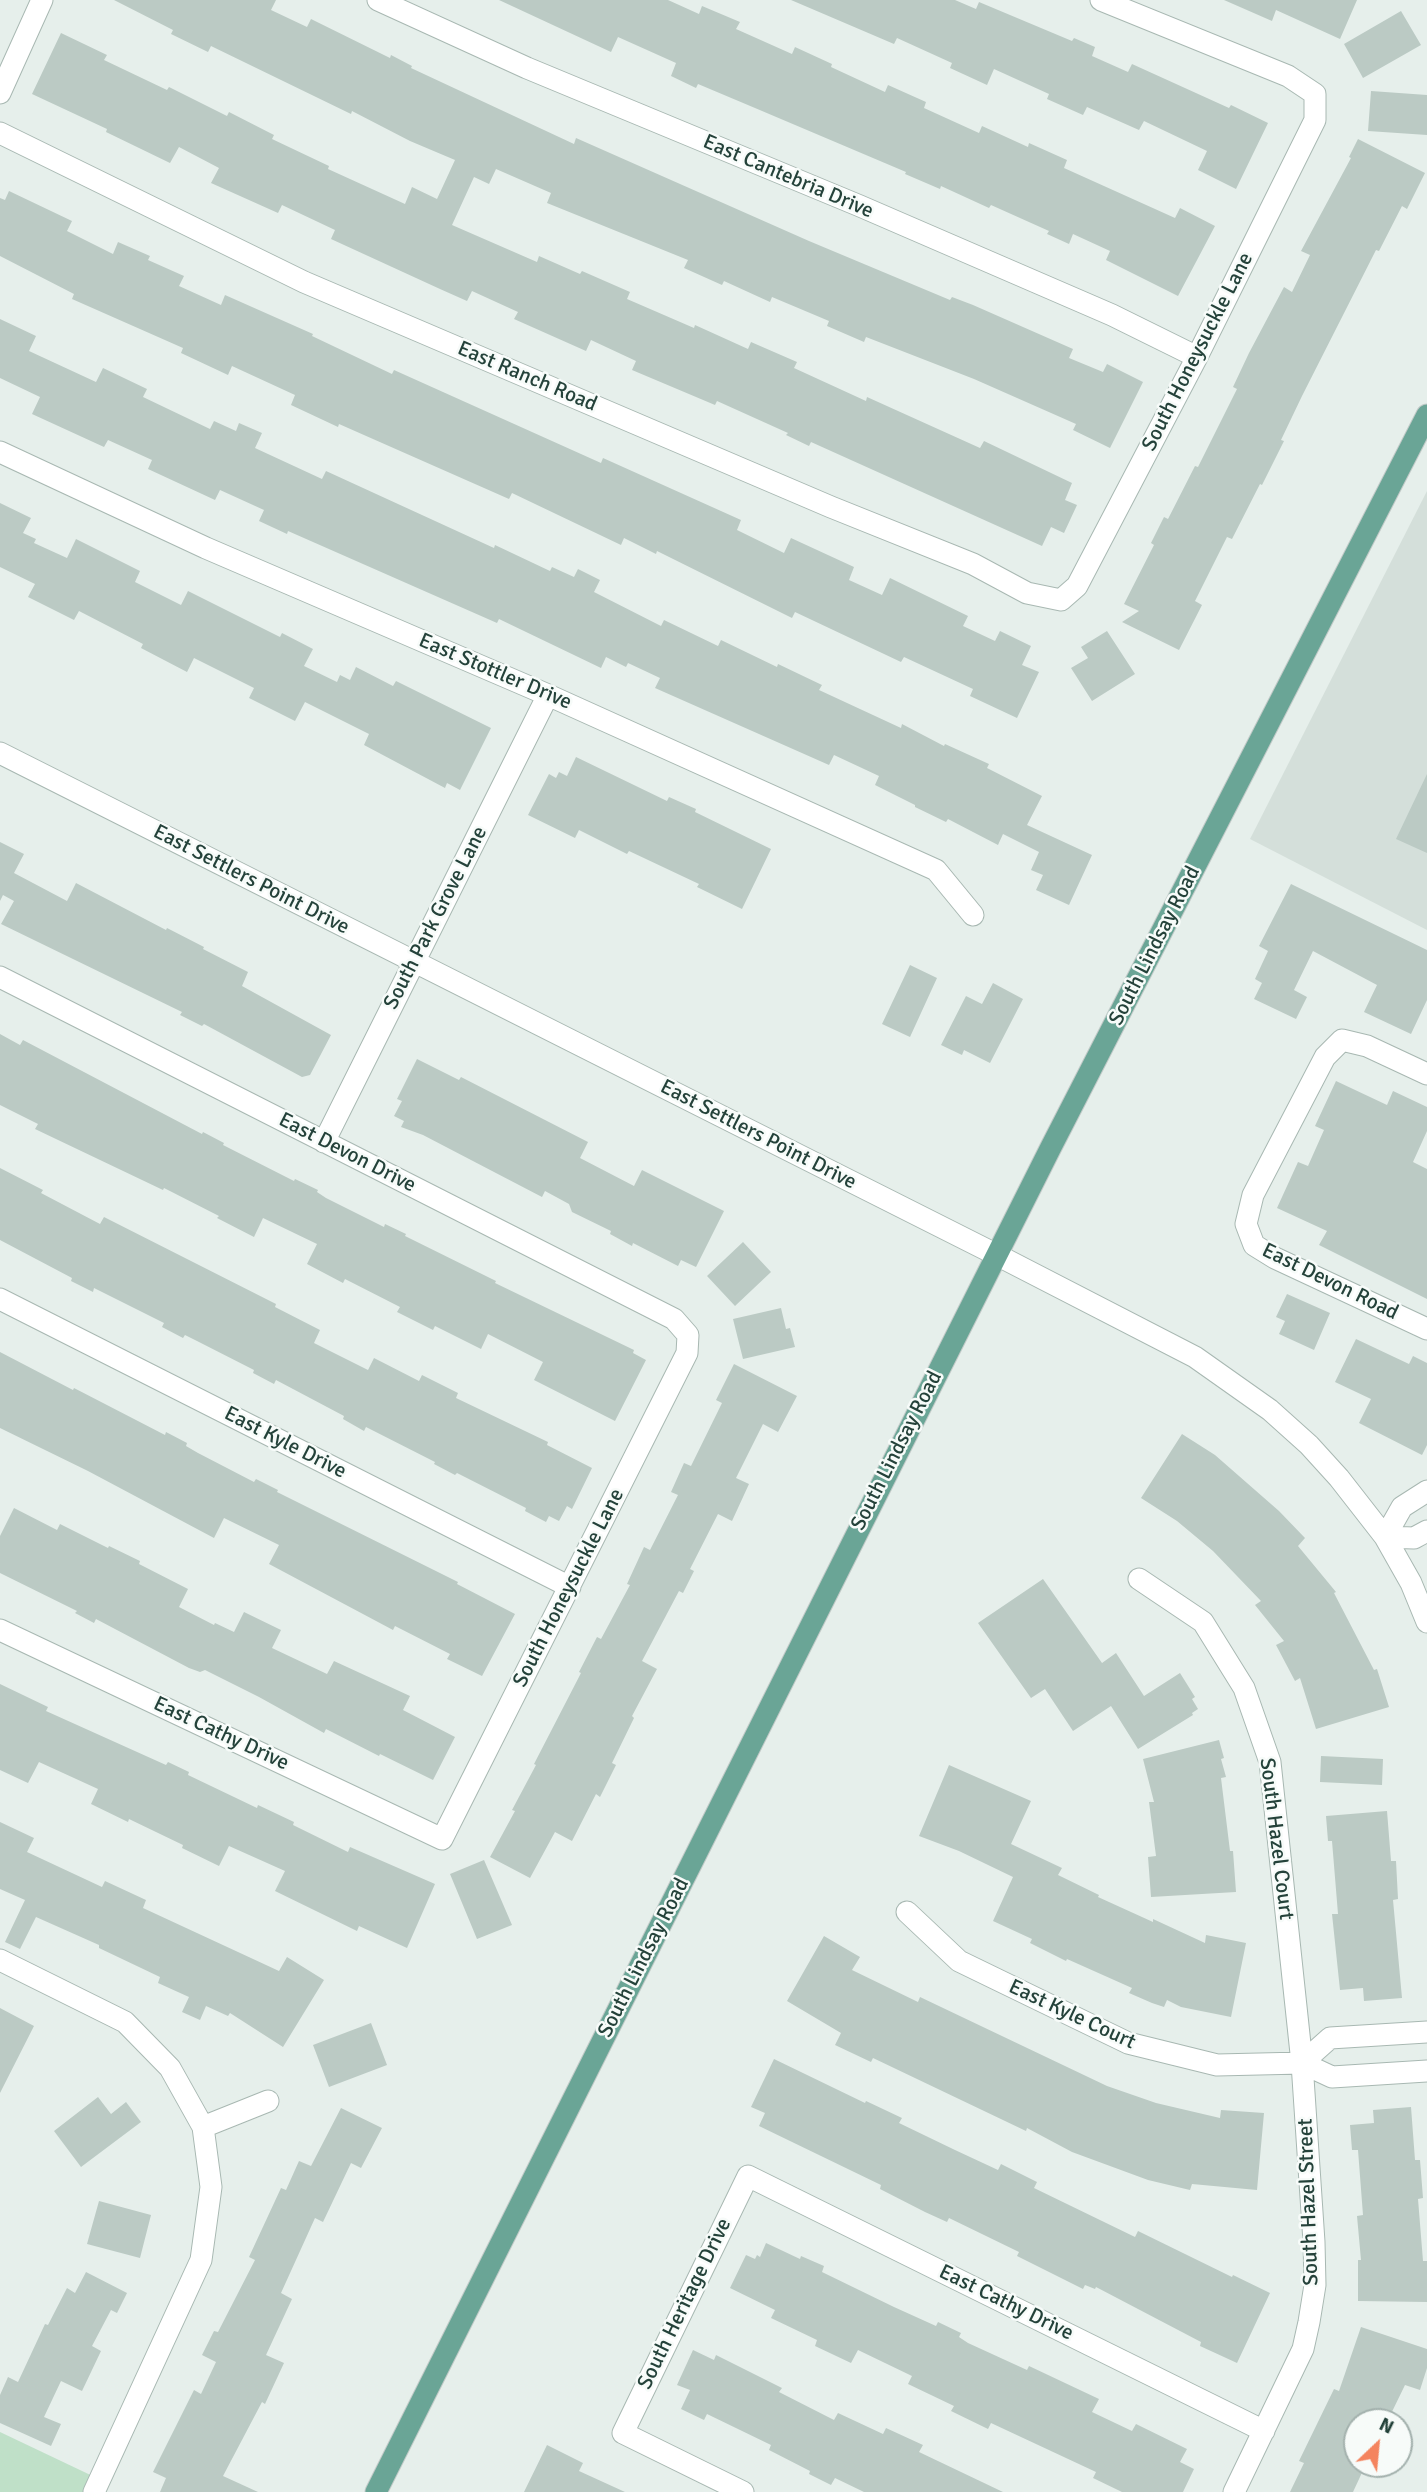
<!DOCTYPE html>
<style>
body{margin:0}
#map{position:relative;width:1427px;height:2492px;overflow:hidden;background:#e6efeb;font-family:Signika,sans-serif}
canvas{display:block}
.north{position:absolute;left:1343px;top:2408px;width:70px;height:70px;box-sizing:border-box;background:#f7fbf9;border:2px solid #a3b1ad;border-radius:50%;rotate:26deg;font-size:19px;font-weight:700;line-height:28px;text-align:center;color:#24423a}
.north::after{content:'';display:block;margin:auto;width:24px;height:32px;background:#f4845f;clip-path:polygon(50% 0,100% 100%,50% 72%,0 100%)}
</style>
<div id="map">
<canvas width="1427" height="2492"></canvas>
<div class="north">N</div>
</div>
<script>
const ctx = document.querySelector('canvas').getContext('2d');
ctx.lineJoin = 'round';
function fillPath(path, color) { ctx.fillStyle = color; ctx.fill(path, 'evenodd'); }
const poly = rows => new Path2D(rows.map(r => 'M' + r).join(''));
function stroke(path, color, width, dash) { ctx.strokeStyle = color; ctx.lineWidth = width; ctx.lineCap = dash ? 'butt' : 'round'; ctx.setLineDash(dash || []); ctx.stroke(path); }
function write(font, color, halo, rows, align = 'center') {
  ctx.font = font + ' Signika,sans-serif'; ctx.lineWidth = 5; ctx.setLineDash([]); ctx.textBaseline = 'middle'; ctx.strokeStyle = halo; ctx.fillStyle = color; for (const [text, x, y, turn = 0] of rows) {
    ctx.save(); ctx.translate(x, y); ctx.rotate((+turn || 0) * Math.PI / 180); ctx.textAlign = isNaN(turn) ? turn : align; if (halo) ctx.strokeText(text, 0, 0); ctx.fillText(text, 0, 0); ctx.restore();
  }
}
fillPath(poly([
 [1427,491,1427,930,1250,839]
]), '#d4dfda');
fillPath(poly([
 [0,2432,101,2480,94,2492,0,2492]
]), '#bfe0c8');
fillPath(poly([
 [114,0,276,0,271,10,307,27,311,19,390,58,391,55,412,66,411,68,574,144,576,138,809,241,950,300,952,297,973,305,1073,349,1069,358,1103,372,1107,364,1143,382,1110,448,1073,430,1076,424,974,379,866,337,864,342,827,326,829,321,772,297,770,302,724,281,722,285,684,268,688,260,547,203,551,193,496,169,489,184,474,177,452,225,537,262,539,256,580,274,582,271,630,292,627,299,694,328,695,325,748,349,751,342,797,362,794,368,866,401,867,397,980,448,984,441,1072,483,1065,500,1077,505,1064,533,1051,527,1042,546,811,442,809,446,786,435,788,433,717,401,715,405,632,370,636,361,591,340,586,351,514,319,518,312,472,291,467,301,440,289,331,239,335,230,282,205,278,213,211,183,219,168,179,147,170,163,106,132,107,129,32,94,61,33,107,55,104,60,167,90,169,87,227,116,229,112,274,135,272,139,329,166,328,169,405,204,412,187,437,199,455,160,410,141,352,111,351,114,211,46,208,52,171,34,173,30],
 [499,0,668,0,699,14,702,6,740,22,736,29,792,54,795,47,832,64,831,67,885,92,888,85,926,102,924,108,979,133,982,126,1028,147,1029,143,1067,160,1064,168,1175,218,1180,208,1215,226,1178,296,1106,260,1110,251,1073,234,1069,244,1047,234,1049,231,991,205,989,208,941,186,940,189,905,174,906,172,755,108,698,84,696,88,671,76,676,63,618,37,611,52],
 [791,0,955,0,976,9,979,2,1072,41,1074,38,1095,47,1092,56,1128,72,1132,64,1229,108,1231,105,1268,123,1236,189,1198,170,1207,151,1144,121,1139,130,1087,107,1083,115,1047,99,1049,94,994,69,987,85,950,68,952,63,897,38,894,44],
 [1224,0,1357,0,1340,39,1276,10,1272,21],
 [1401,11,1421,45,1363,78,1344,44],
 [1371,91,1427,95,1427,135,1368,131],
 [1358,139,1425,173,1407,209,1402,206,1379,251,1376,250,1302,396,1281,440,1284,441,1262,485,1260,484,1232,539,1227,537,1195,601,1202,605,1179,650,1122,622,1139,611,1124,604,1154,545,1151,543,1164,517,1168,519,1195,466,1198,467,1237,389,1233,387,1249,353,1284,287,1292,292,1310,255,1301,251,1351,158,1349,157],
 [9,191,72,221,67,231,113,254,118,242,150,256,148,260,184,276,179,286,221,305,225,295,313,334,312,336,392,374,394,370,601,463,603,458,741,520,737,530,784,553,791,538,854,567,849,580,882,595,890,578,968,616,963,626,995,641,1000,631,1031,646,1022,665,1039,672,1017,718,970,696,973,689,904,657,901,662,795,612,792,618,657,551,656,554,624,538,621,545,512,493,509,499,339,424,338,427,291,405,295,395,232,366,228,375,181,353,183,348,72,299,74,294,0,256,0,198,5,200],
 [0,319,36,336,29,351,96,382,103,368,147,389,143,397,210,429,214,421,236,431,239,423,262,433,255,448,322,479,326,471,494,548,495,545,550,571,552,567,574,577,578,569,600,580,594,592,661,626,664,620,718,646,721,640,777,667,778,664,822,685,819,690,901,728,902,724,944,746,945,744,989,764,987,768,1042,796,1027,825,1092,855,1069,905,1036,890,1043,875,1031,870,1039,852,1003,834,998,845,948,819,946,822,915,807,915,805,875,785,879,776,834,755,829,765,655,688,660,678,628,663,626,667,606,657,601,668,499,619,497,623,288,531,287,534,259,521,264,510,220,490,215,500,148,469,152,460,108,440,104,447,32,414,40,397,0,378],
 [0,503,31,518,23,533,36,539,34,543,67,558,76,539,140,571,135,582,181,605,188,591,280,637,282,633,313,649,304,666,337,682,340,675,350,680,356,667,393,686,396,681,491,728,460,790,447,783,445,788,364,745,369,734,305,702,295,721,249,698,254,688,194,658,187,672,141,648,143,644,79,611,74,620,28,597,35,584,0,567],
 [1107,631,1135,674,1092,701,1071,668,1088,658,1081,647],
 [576,757,667,801,669,797,696,809,695,812,771,849,742,909,697,887,699,884,629,851,627,854,579,830,575,838,528,815,549,774,556,778,559,772,567,776],
 [1427,774,1427,853,1396,839],
 [0,842,24,854,14,873,67,901,76,883,166,930,167,928,204,947,203,949,248,972,242,986,331,1035,310,1075,302,1077,204,1024,202,1026,180,1015,182,1012,1,924,14,901,3,895,0,901],
 [1291,884,1427,950,1427,1000,1411,1034,1364,1012,1377,985,1313,951,1294,990,1307,997,1296,1019,1254,999,1262,983,1255,979,1268,951,1259,946],
 [910,965,937,978,910,1037,882,1024],
 [993,983,1023,999,990,1063,964,1050,962,1055,941,1045,966,996,982,1004],
 [0,1034,20,1045,23,1040,202,1134,203,1132,224,1143,223,1145,294,1181,295,1179,318,1190,317,1192,326,1198,384,1227,385,1224,406,1234,405,1236,496,1281,495,1283,634,1350,633,1353,646,1360,615,1421,534,1380,543,1362,488,1334,481,1349,435,1326,433,1330,397,1312,400,1307,345,1279,343,1283,307,1264,317,1244,263,1218,254,1237,217,1218,219,1216,164,1188,163,1190,35,1129,38,1124,0,1105],
 [417,1059,459,1080,461,1077,588,1142,580,1158,634,1186,642,1170,724,1211,696,1267,681,1260,678,1266,633,1243,632,1246,610,1234,611,1231,572,1212,569,1204,545,1191,542,1197,423,1135,401,1127,404,1121,394,1116,402,1101,397,1099],
 [1336,1081,1387,1105,1393,1091,1427,1107,1427,1131,1413,1162,1427,1169,1427,1299,1319,1245,1327,1231,1277,1208,1298,1162,1308,1166,1324,1130,1315,1126],
 [0,1168,43,1190,41,1193,100,1224,104,1217,276,1304,275,1307,320,1330,314,1343,368,1370,374,1358,419,1381,422,1375,458,1393,456,1398,548,1442,547,1445,592,1468,572,1509,567,1506,559,1521,549,1516,546,1522,525,1511,526,1508,457,1473,455,1475,434,1464,435,1462,366,1427,364,1431,343,1419,344,1416,276,1380,274,1384,253,1373,254,1370,197,1341,185,1335,183,1338,162,1327,164,1323,94,1288,93,1292,71,1281,72,1278,0,1240],
 [743,1242,771,1272,735,1306,707,1276],
 [1287,1294,1330,1313,1314,1350,1279,1334,1285,1321,1276,1317],
 [781,1308,786,1329,790,1328,795,1347,743,1359,733,1319],
 [1356,1339,1409,1364,1413,1356,1427,1363,1427,1445,1422,1455,1359,1423,1371,1399,1335,1382],
 [0,1352,73,1390,74,1388,165,1435,166,1432,187,1443,186,1446,198,1453,254,1482,256,1479,278,1490,277,1492,458,1582,457,1584,515,1614,482,1676,447,1659,450,1654,395,1626,393,1630,269,1564,279,1545,224,1518,214,1538,88,1471,0,1428],
 [734,1364,797,1396,778,1432,763,1424,736,1478,749,1484,732,1521,718,1514,690,1569,694,1571,683,1593,679,1591,642,1661,657,1669,632,1716,634,1718,612,1763,616,1765,600,1797,596,1794,572,1841,555,1832,530,1878,490,1857,515,1811,512,1810,536,1765,534,1764,581,1673,579,1672,597,1637,601,1639,630,1585,627,1584,644,1547,650,1550,678,1495,671,1492,684,1463,691,1466,722,1403,716,1400],
 [1182,1434,1215,1455,1279,1511,1305,1538,1298,1546,1336,1592,1334,1593,1374,1670,1377,1669,1389,1707,1316,1729,1300,1678,1295,1681,1276,1645,1284,1641,1255,1605,1261,1601,1213,1551,1177,1521,1141,1498],
 [14,1508,57,1530,60,1524,108,1548,109,1546,140,1561,139,1564,188,1589,179,1607,214,1625,215,1623,234,1632,244,1612,281,1630,272,1648,327,1674,334,1661,410,1696,403,1710,455,1737,433,1780,380,1754,379,1756,326,1729,324,1733,259,1697,205,1670,200,1672,189,1668,96,1619,94,1623,75,1613,77,1611,0,1573,0,1536],
 [1043,1579,1102,1663,1116,1653,1144,1696,1180,1673,1195,1697,1192,1699,1198,1709,1192,1713,1193,1715,1138,1749,1111,1706,1073,1731,1045,1689,1031,1698,978,1623],
 [0,1684,48,1707,46,1711,166,1765,168,1762,189,1772,188,1775,257,1808,258,1805,294,1822,293,1825,348,1852,350,1847,435,1884,407,1948,359,1926,357,1931,275,1891,285,1871,229,1846,219,1866,182,1848,183,1845,129,1819,128,1822,91,1804,98,1789,39,1762,28,1783,0,1770],
 [1219,1740,1224,1758,1221,1759,1226,1777,1221,1778,1230,1851,1233,1851,1236,1892,1151,1897,1148,1857,1156,1856,1149,1802,1154,1802,1143,1759],
 [1321,1756,1383,1759,1382,1785,1320,1782],
 [949,1765,1031,1801,1011,1844,1062,1868,1058,1875,1099,1895,1098,1897,1153,1922,1153,1919,1205,1943,1206,1935,1246,1943,1231,2017,1181,2007,1167,2000,1164,2007,1152,2003,1129,1993,1132,1988,1067,1959,1066,1961,1030,1943,1032,1939,993,1921,1013,1877,959,1851,919,1836],
 [1387,1811,1391,1861,1396,1861,1398,1899,1393,1900,1402,1998,1364,2001,1363,1988,1340,1990,1332,1914,1338,1914,1332,1841,1328,1841,1326,1816],
 [0,1822,34,1838,27,1852,102,1887,105,1881,146,1900,143,1908,279,1971,287,1957,324,1980,283,2047,230,2013,228,2016,206,2006,200,2020,182,2012,189,1997,158,1983,160,1977,99,1948,99,1945,36,1917,20,1949,5,1942,25,1900,0,1889],
 [484,1860,512,1925,477,1939,450,1874],
 [824,1936,860,1957,852,1970,918,2002,920,1997,1107,2086,1156,2103,1220,2118,1221,2110,1264,2113,1257,2190,1192,2184,1190,2190,1148,2180,1072,2152,1027,2128,1026,2131,873,2058,871,2062,835,2045,841,2033,787,2001],
 [0,2008,34,2026,0,2093],
 [371,2023,387,2065,329,2087,313,2045],
 [774,2059,865,2103,866,2101,902,2118,899,2123,955,2150,998,2170,1001,2164,1037,2182,1034,2188,1135,2237,1138,2231,1232,2277,1233,2275,1270,2293,1237,2363,1200,2346,1201,2342,1096,2287,1095,2289,1085,2285,1083,2289,1017,2256,1019,2252,949,2218,947,2222,925,2212,880,2189,881,2185,759,2126,765,2113,751,2107],
 [98,2097,111,2114,126,2102,141,2122,81,2167,54,2131],
 [1411,2107,1415,2160,1420,2160,1423,2198,1418,2199,1423,2261,1427,2261,1427,2302,1358,2301,1358,2260,1361,2260,1357,2216,1363,2215,1358,2150,1352,2150,1350,2125,1374,2123,1373,2110],
 [341,2108,382,2128,361,2168,351,2163,323,2222,315,2218,281,2293,292,2299,266,2355,284,2363,265,2404,262,2402,223,2476,258,2492,160,2492,166,2478,153,2472,194,2390,201,2394,216,2362,202,2355,214,2331,218,2332,255,2260,249,2257,281,2188,286,2190,299,2161,311,2166],
 [99,2201,151,2215,140,2258,87,2244],
 [766,2243,800,2259,801,2256,824,2266,822,2272,894,2307,936,2326,938,2322,961,2333,959,2337,968,2343,1027,2370,1029,2366,1099,2399,1092,2412,1132,2431,1136,2424,1187,2449,1180,2462,1194,2469,1183,2492,1122,2492,1093,2478,1096,2472,991,2423,988,2429,951,2411,954,2406,908,2384,912,2376,858,2350,851,2363,815,2346,817,2340,771,2318,775,2310,730,2288,746,2255,755,2259,757,2255,760,2257],
 [86,2272,127,2293,117,2313,111,2310,92,2346,101,2351,82,2391,61,2381,44,2417,61,2424,51,2446,0,2423,0,2395,8,2377,18,2382,45,2324,48,2325,67,2288,75,2293],
 [1361,2327,1427,2349,1427,2368,1420,2390,1405,2385,1387,2422,1357,2422,1357,2464,1366,2464,1353,2492,1290,2492,1304,2463,1299,2461,1334,2389,1339,2391],
 [693,2350,714,2360,716,2355,782,2388,779,2392,834,2420,838,2413,883,2434,886,2428,923,2445,919,2452,1003,2492,864,2492,835,2478,831,2485,809,2474,810,2471,769,2450,771,2445,707,2414,704,2420,681,2409,690,2390,677,2385],
 [547,2445,583,2463,579,2471,625,2492,524,2492]
]), '#bbcac4');
const minor = poly([
 [378,0,527,68,860,206,1112,315,1197,357],
 [0,93,42,0],
 [0,133,304,282,831,507,973,564,1027,593,1061,600,1077,586,1197,357,1315,120,1315,94,1288,76,1101,0],
 [0,452,206,548,548,695,936,870,973,915],
 [0,753,997,1255,1195,1357,1270,1410,1309,1445,1339,1478,1385,1537,1411,1583,1427,1622],
 [0,977,674,1319,688,1335,687,1353,442,1839,0,1630],
 [1427,1074,1367,1046,1342,1040,1325,1057,1253,1195,1246,1224,1254,1245,1275,1258,1427,1329],
 [324,1142,548,695],
 [0,1299,570,1587],
 [1427,1491,1402,1507,1385,1537,1414,1538,1427,1531],
 [1139,1579,1203,1622,1244,1688,1270,1762,1302,2063,1314,2242,1315,2285,1309,2322,1303,2349,1234,2492],
 [907,1912,959,1961,1128,2043,1217,2065,1302,2063,1332,2077,1427,2071],
 [0,1960,125,2022,170,2068,203,2127,211,2187,201,2260,94,2492],
 [1302,2063,1330,2038,1427,2032],
 [203,2127,268,2101],
 [743,2492,623,2433,748,2176,1264,2431]
]);
const major = poly([
 [376,2492,1050,1149,1427,415]
]);
stroke(minor, '#a8b8b2', 23);
stroke(major, '#c2cac8', 23);
stroke(minor, '#fff', 21);
stroke(major, '#6aa596', 21);
write('21px', '#24423a', '#f7fbf9', [
 ["East Cantebria Drive",788,177,23],
 ["South Honeysuckle Lane",1198,352,-63],
 ["East Ranch Road",527,377,23],
 ["East Stottler Drive",495,672,23],
 ["East Settlers Point Drive",251,880,27],
 ["South Park Grove Lane",436,918,-63],
 ["South Lindsay Road",1155,946,-63],
 ["East Settlers Point Drive",758,1135,27],
 ["East Devon Drive",347,1153,27],
 ["East Devon Road",1330,1282,26],
 ["East Kyle Drive",285,1443,27],
 ["South Lindsay Road",897,1451,-63],
 ["South Honeysuckle Lane",569,1588,-63],
 ["East Cathy Drive",221,1734,25],
 ["South Hazel Court",1276,1839,83],
 ["South Lindsay Road",644,1958,-63],
 ["East Kyle Court",1072,2015,25],
 ["South Hazel Street",1309,2202,-92],
 ["East Cathy Drive",1006,2303,26],
 ["South Heritage Drive",685,2304,-64]
]);
</script>
